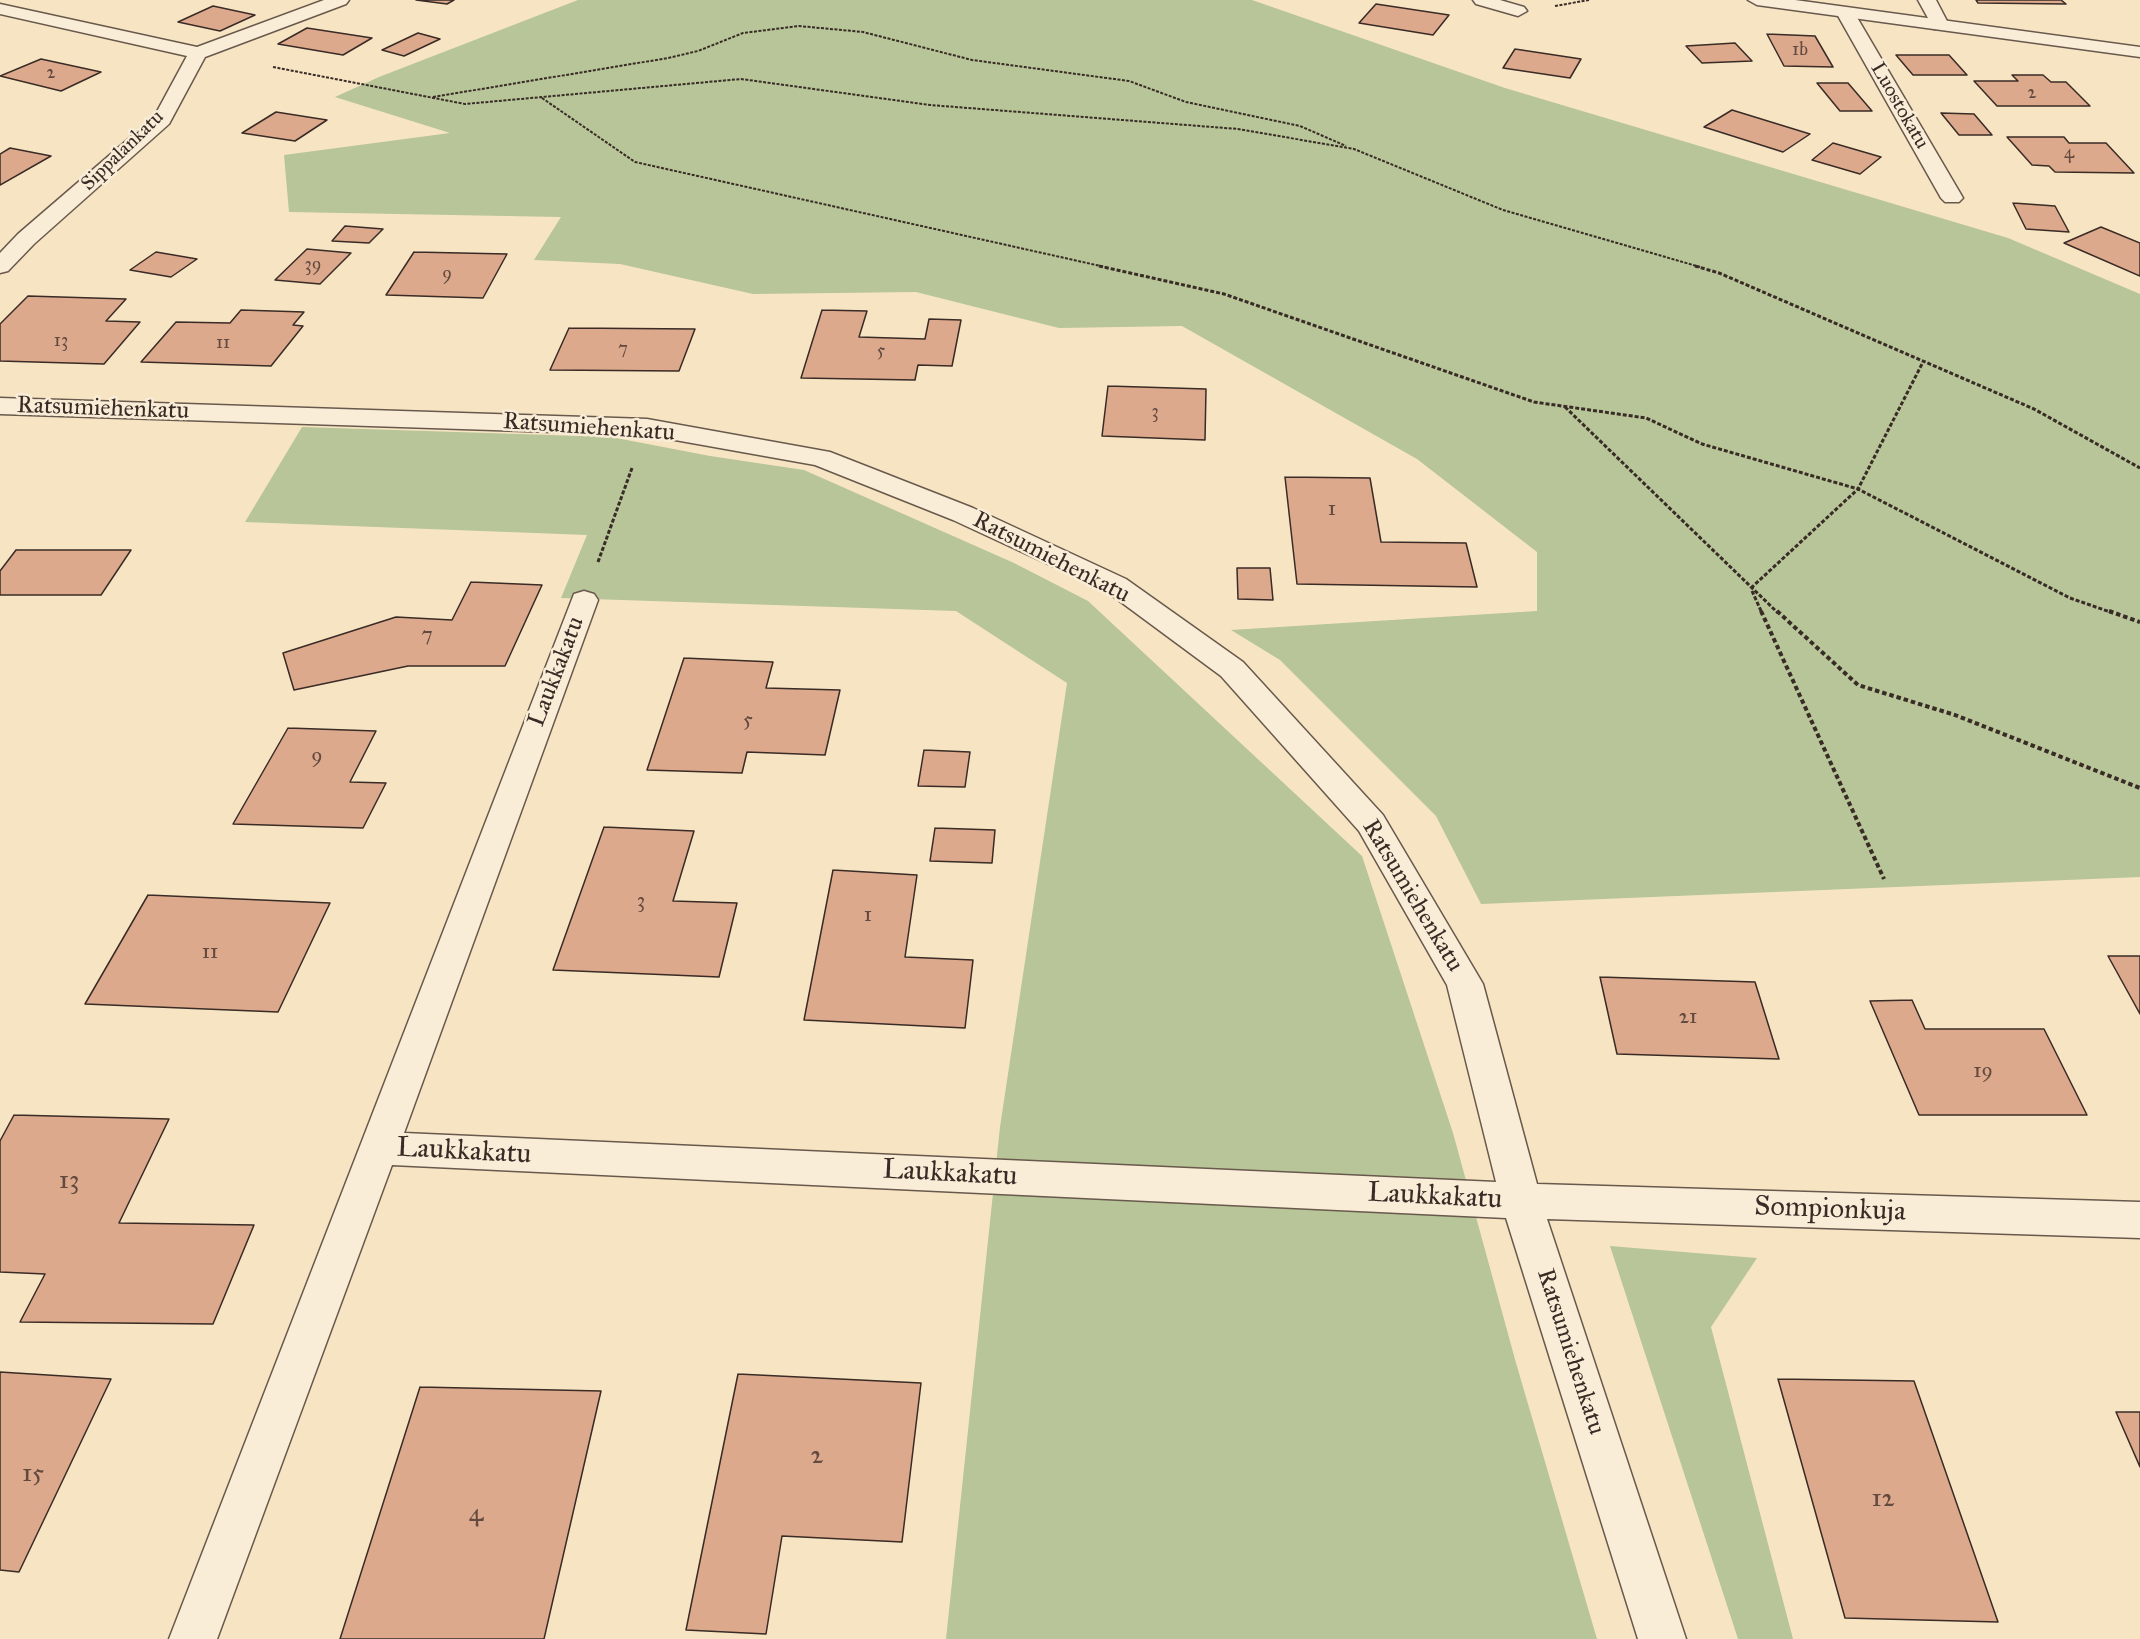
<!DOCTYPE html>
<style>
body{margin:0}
canvas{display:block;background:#f7e4c3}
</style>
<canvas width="2140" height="1639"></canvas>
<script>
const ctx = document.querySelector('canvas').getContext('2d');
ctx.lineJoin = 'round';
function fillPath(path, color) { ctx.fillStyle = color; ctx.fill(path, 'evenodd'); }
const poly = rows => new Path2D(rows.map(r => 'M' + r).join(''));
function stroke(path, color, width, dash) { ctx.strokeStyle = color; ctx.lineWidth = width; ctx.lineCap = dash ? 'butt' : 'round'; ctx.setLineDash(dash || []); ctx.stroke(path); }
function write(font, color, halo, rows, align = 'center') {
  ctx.font = font + ' "IM FELL Great Primer",serif'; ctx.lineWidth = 5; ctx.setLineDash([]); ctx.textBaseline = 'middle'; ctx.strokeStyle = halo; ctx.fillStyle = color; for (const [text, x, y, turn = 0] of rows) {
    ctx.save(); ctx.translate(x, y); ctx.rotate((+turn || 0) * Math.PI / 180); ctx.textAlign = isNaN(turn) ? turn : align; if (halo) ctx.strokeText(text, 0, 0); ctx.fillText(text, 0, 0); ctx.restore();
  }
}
fillPath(poly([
 [578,0,1252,0,1505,88,2008,238,2140,294,2140,877,1481,904,1436,816,1280,660,1231,630,1537,611,1537,552,1417,459,1182,326,1059,328,916,292,753,294,620,264,534,260,561,217,289,212,284,155,450,133,335,97,379,77],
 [302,427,611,437,710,456,804,470,1014,563,1088,601,1362,856,1453,1133,1516,1363,1597,1639,946,1639,1000,1127,1067,683,956,611,561,598,587,535,245,522],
 [1610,1246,1757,1258,1711,1327,1793,1639,1738,1639]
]), '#b7c598');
const building = poly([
 [416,0,454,0,447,4,416,0],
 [1976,0,2061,0,2066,4,1978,3,1976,0],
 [1376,4,1449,15,1433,35,1359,23,1376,4],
 [213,6,255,15,220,31,178,22,213,6],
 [307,28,372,38,343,55,278,44,307,28],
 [418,33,440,39,404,56,382,50,418,33],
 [1767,34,1815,36,1833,67,1784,66,1767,34],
 [1735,43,1752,61,1702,63,1686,46,1735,43],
 [1515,49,1581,59,1570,78,1503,68,1515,49],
 [1896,55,1949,55,1967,75,1913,75,1896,55],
 [41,59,101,72,61,91,0,76,41,59],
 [2012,75,2043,75,2051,82,2066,82,2090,106,1997,106,1974,81,2018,81,2012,75],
 [1817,83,1848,83,1872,111,1840,111,1817,83],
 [1732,110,1810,134,1783,152,1704,127,1732,110],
 [276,112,327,120,295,141,242,133,276,112],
 [1941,113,1974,114,1992,135,1959,135,1941,113],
 [2007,137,2064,137,2069,143,2106,143,2134,173,2055,172,2049,166,2032,165,2007,137],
 [1833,143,1881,157,1860,174,1812,160,1833,143],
 [10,148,51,156,0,185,0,154,10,148],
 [2013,203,2055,206,2069,232,2026,229,2013,203],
 [345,226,383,229,369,243,332,241,345,226],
 [2101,227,2140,243,2140,276,2064,243,2101,227],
 [307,249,351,253,320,284,275,280,307,249],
 [156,252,197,259,171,277,130,270,156,252],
 [414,252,507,254,483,298,386,295,414,252],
 [28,296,126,299,106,321,140,322,104,364,0,361,0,324,28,296],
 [241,310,304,312,293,325,303,326,271,366,141,362,176,322,230,323,241,310],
 [822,310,867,311,859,337,925,339,929,319,961,320,952,366,918,365,915,380,801,378,822,310],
 [569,328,695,329,679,371,550,370,569,328],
 [1108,386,1206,389,1205,440,1102,436,1108,386],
 [1285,477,1370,478,1381,542,1466,543,1477,587,1297,584,1285,477],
 [16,550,131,550,101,595,0,595,0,571,16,550],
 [1237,568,1270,568,1273,600,1238,599,1237,568],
 [471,582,542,585,505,666,408,666,294,690,283,653,396,617,452,620,471,582],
 [684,658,773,662,766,688,840,690,825,755,747,752,742,773,647,770,684,658],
 [288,728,376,731,350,782,386,783,363,828,233,824,288,728],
 [924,750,970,752,965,787,918,786,924,750],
 [604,827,694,831,673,901,737,903,719,977,553,970,604,827],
 [935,828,995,830,992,863,930,861,935,828],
 [833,870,917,875,905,957,973,960,965,1028,804,1020,833,870],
 [148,895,330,903,278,1012,85,1004,148,895],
 [2108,956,2140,956,2140,1014,2108,956],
 [1600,977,1755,982,1779,1059,1617,1054,1600,977],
 [1912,1000,1925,1029,2044,1029,2087,1115,1919,1115,1870,1001,1912,1000],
 [14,1115,169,1119,119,1223,254,1225,213,1324,20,1322,45,1274,0,1272,0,1141,14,1115],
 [0,1372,111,1379,19,1572,0,1570,0,1372],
 [738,1374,921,1383,902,1542,782,1536,766,1634,686,1630,738,1374],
 [1778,1379,1914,1381,1998,1622,1845,1618,1778,1379],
 [420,1387,601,1391,544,1639,340,1639,420,1387],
 [2116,1412,2140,1412,2140,1467,2116,1412]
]);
fillPath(building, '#dda98d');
stroke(building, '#392b25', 1.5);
const minor = poly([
 [324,0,349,0,346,4,205,57,169,124,34,244,8,271,0,273,0,253,18,234,154,117,187,56,0,14,0,4,197,47,324,0],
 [1473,0,1500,0,1524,7,1527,11,1518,16,1476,4,1473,0],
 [1918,0,1936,0,1949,25,1946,29,1934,29,1918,0],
 [1846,9,1855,14,1963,198,1959,202,1945,202,1941,198,1837,14,1846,9],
 [0,398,647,419,830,452,973,508,1126,579,1243,662,1383,815,1483,984,1537,1184,2140,1202,2140,1238,1547,1219,1686,1639,1638,1639,1506,1218,392,1165,217,1639,169,1639,574,594,584,591,594,594,598,600,404,1133,1496,1182,1447,985,1359,831,1221,676,1106,591,953,520,815,465,647,435,0,414,0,398]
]);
const tertiary = poly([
 [1748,0,1795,0,2140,47,2140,57,1757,5,1748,0]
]);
stroke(minor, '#68594c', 3);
stroke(tertiary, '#68594c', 3);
stroke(poly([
 [1555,6,1589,0],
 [273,67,465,104,741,79,930,105,1238,129,1354,149,1503,210,1700,267],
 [433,97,668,58,698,51,743,33,799,26,863,32,972,60,1129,81,1186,102,1300,126,1346,146],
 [542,98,635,162,1105,267]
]), '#392b25', 2, [3, 1.5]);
stroke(poly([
 [1099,266,1224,294,1534,402,1646,418,1702,444,1858,489,2070,598,2113,613],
 [1695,266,1719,273,2034,409,2140,468],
 [1565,407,1778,613],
 [598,562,632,468],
 [1751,588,1858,489,1923,362],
 [1752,591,1762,613]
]), '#392b25', 3, [4, 2]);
stroke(poly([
 [1761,611,1884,879],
 [1777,611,1858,685,1955,715,2140,788],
 [2109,611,2140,622]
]), '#392b25', 4, [4.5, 3]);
fillPath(minor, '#faedd8');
fillPath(tertiary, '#faedd8');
write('18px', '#624a3f', null, [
 ["1b",1800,51],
 ["2",51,74],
 ["2",2032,94],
 ["4",2069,154],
 ["39",313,266],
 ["9",447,275],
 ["13",61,342],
 ["11",223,344],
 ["7",623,350],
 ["5",881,352],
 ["3",1155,413]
]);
write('20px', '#392b25', '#faedd8', [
 ["Luostokatu",1899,106,60],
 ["Sippalankatu",123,151,-44]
]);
write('21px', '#624a3f', null, [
 ["1",1332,510],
 ["7",427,636],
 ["5",748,721],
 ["9",317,757],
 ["3",641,902],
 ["1",868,916],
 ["11",210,953],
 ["21",1688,1018],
 ["19",1983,1072]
]);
write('24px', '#392b25', '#faedd8', [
 ["Ratsumiehenkatu",103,409,2],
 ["Ratsumiehenkatu",589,428,4],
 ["Ratsumiehenkatu",1051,558,27],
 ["Laukkakatu",557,672,-69],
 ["Ratsumiehenkatu",1412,896,59],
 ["Ratsumiehenkatu",1570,1352,72]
]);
write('26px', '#624a3f', null, [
 ["13",69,1182],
 ["2",817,1457],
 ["15",33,1475],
 ["12",1883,1500],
 ["4",476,1515]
]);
write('28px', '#392b25', '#faedd8', [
 ["Laukkakatu",464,1152,3],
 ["Laukkakatu",950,1174,3],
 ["Laukkakatu",1435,1197,3],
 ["Sompionkuja",1830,1210,2]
]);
</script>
